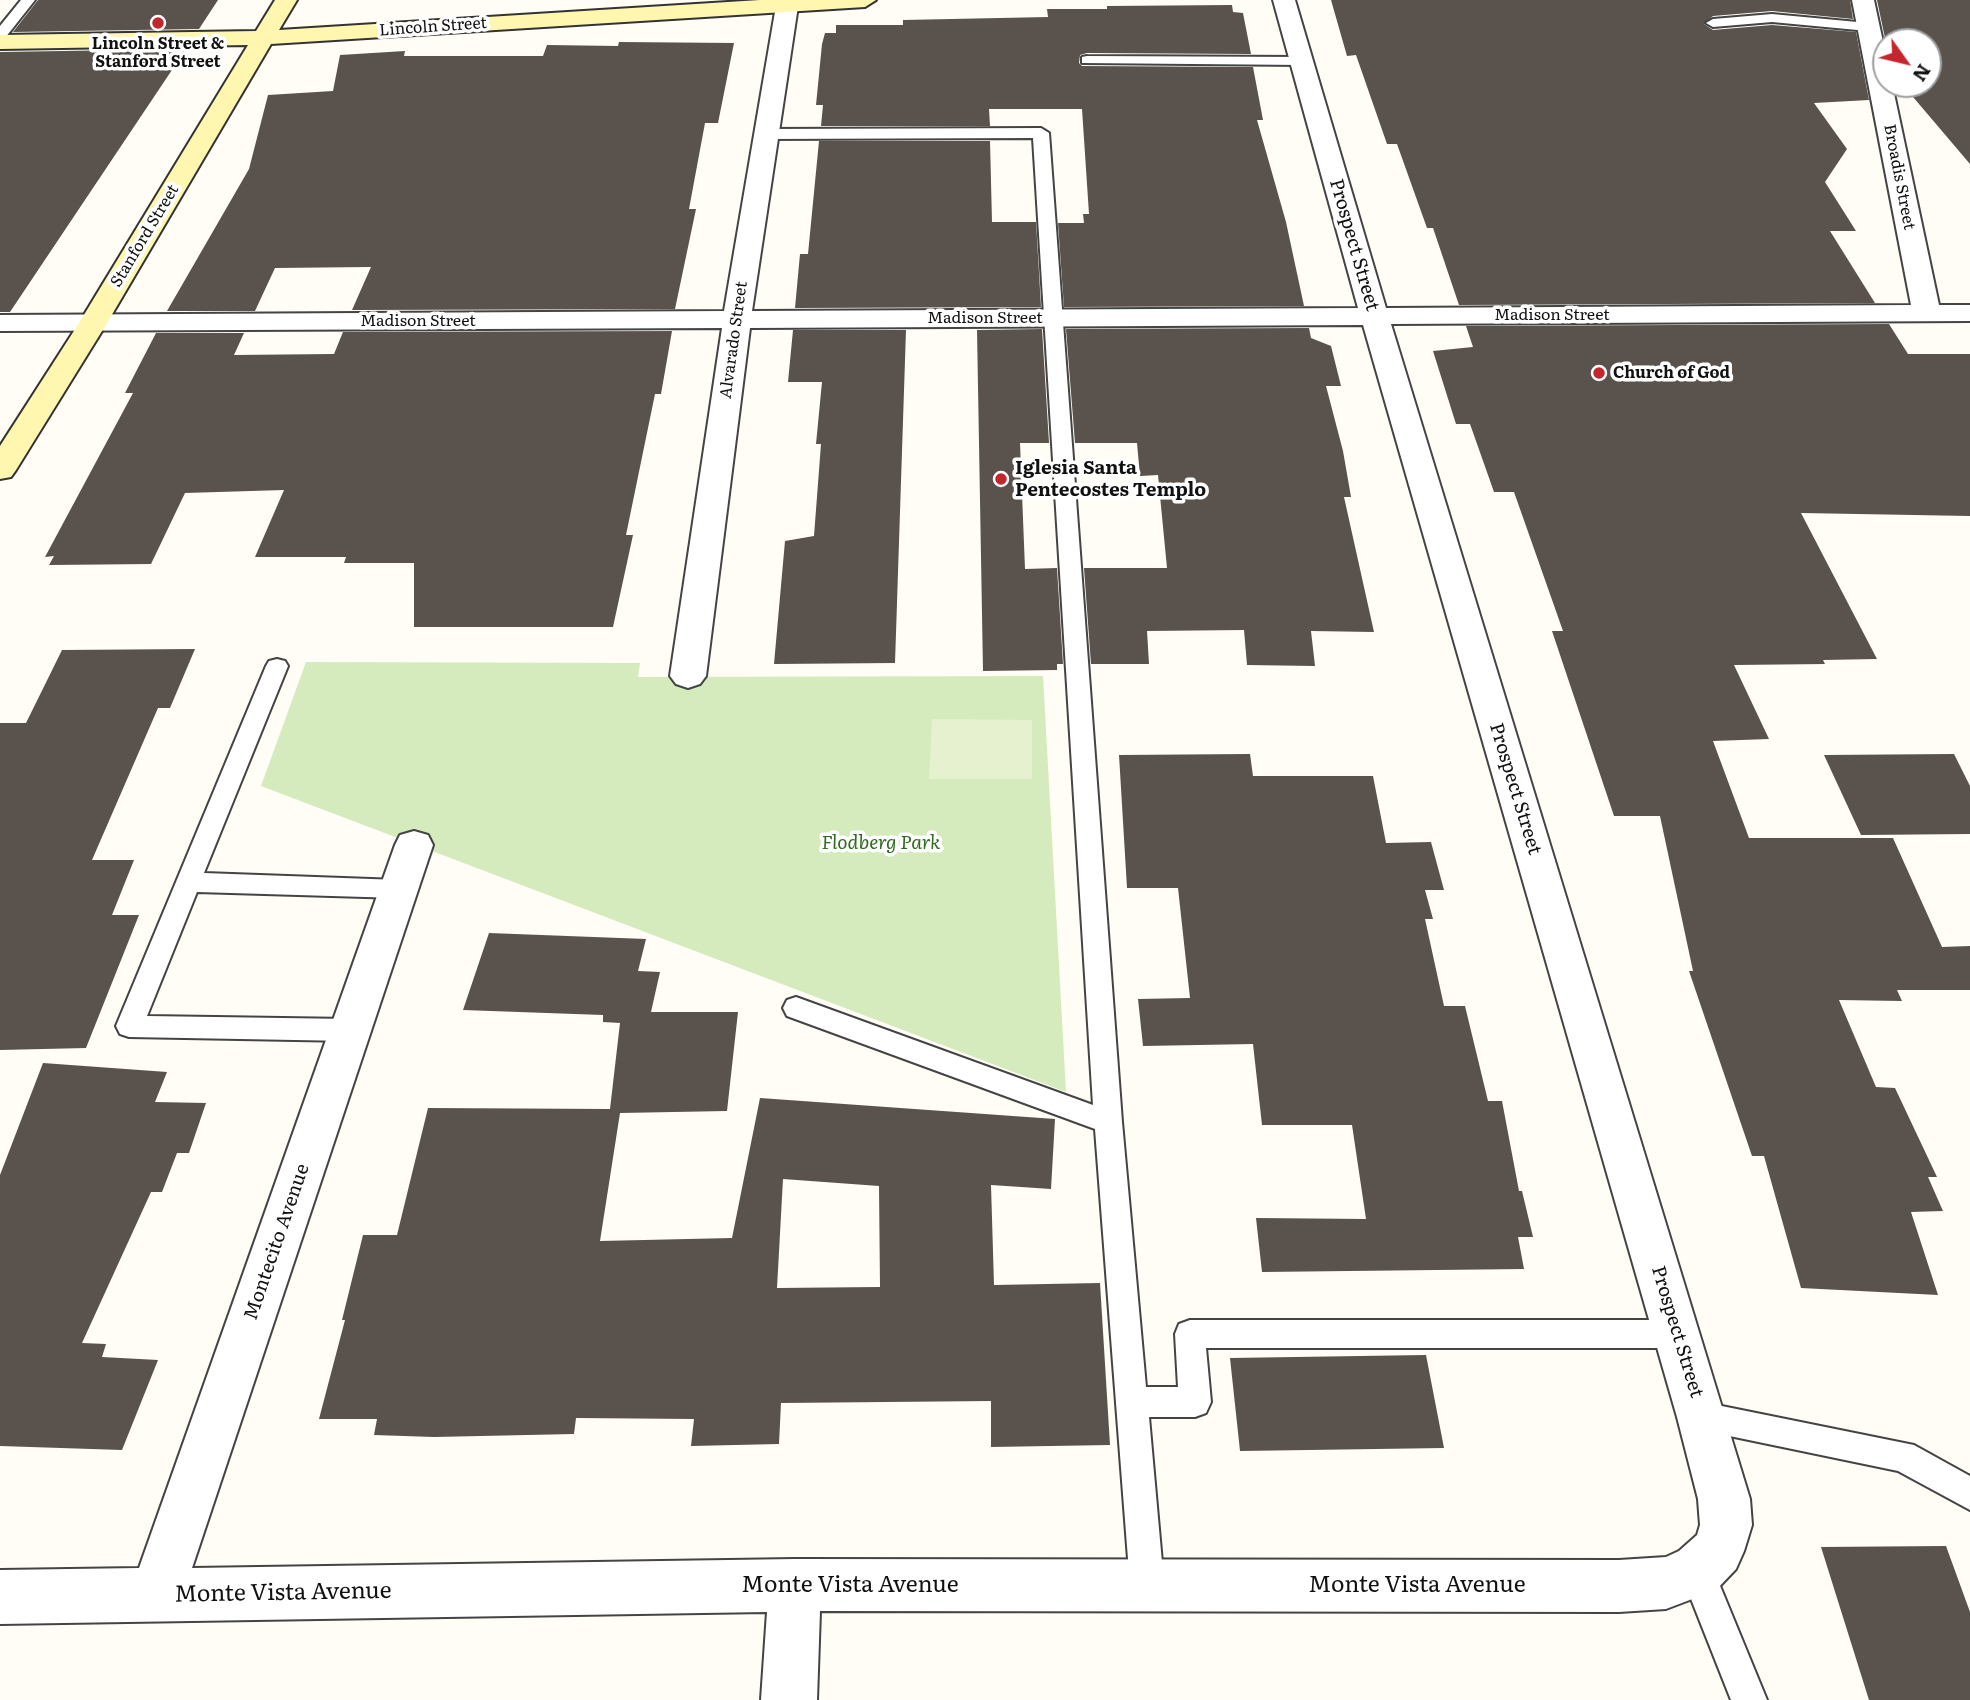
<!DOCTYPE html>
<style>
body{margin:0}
#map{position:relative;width:1970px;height:1700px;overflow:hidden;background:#fffdf5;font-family:Literata,serif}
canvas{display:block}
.north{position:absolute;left:1872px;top:28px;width:70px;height:70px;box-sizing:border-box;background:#fff;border:2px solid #a0a0a0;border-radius:50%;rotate:124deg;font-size:19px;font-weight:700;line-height:28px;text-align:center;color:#111}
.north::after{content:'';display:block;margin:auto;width:24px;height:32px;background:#c4262e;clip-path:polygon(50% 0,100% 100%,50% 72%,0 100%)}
</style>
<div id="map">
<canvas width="1970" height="1700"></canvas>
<div class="north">N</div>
</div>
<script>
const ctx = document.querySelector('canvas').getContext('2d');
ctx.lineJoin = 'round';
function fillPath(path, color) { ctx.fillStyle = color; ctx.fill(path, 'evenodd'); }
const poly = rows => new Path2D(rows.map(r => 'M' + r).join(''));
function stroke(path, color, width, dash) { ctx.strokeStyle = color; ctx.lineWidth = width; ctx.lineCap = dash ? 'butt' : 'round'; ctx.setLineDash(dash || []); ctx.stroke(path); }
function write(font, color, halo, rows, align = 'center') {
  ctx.font = font + ' Literata,serif'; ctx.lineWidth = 7; ctx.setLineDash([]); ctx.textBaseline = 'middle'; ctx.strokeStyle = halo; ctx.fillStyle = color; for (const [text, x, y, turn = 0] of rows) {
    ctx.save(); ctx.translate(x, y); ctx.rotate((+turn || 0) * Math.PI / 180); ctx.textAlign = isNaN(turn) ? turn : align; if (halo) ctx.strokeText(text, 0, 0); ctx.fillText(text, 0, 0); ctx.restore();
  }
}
fillPath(poly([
 [306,662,640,663,638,677,1043,676,1066,1092,261,786]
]), '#d5ebbd');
fillPath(poly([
 [932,719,1032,720,1032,779,929,779]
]), '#e6f2cf');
fillPath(poly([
 [38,0,218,0,199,29,13,32],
 [1331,0,1850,0,1853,19,1772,11,1713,16,1704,24,1713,30,1772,25,1856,32,1869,100,1814,103,1847,149,1825,182,1856,231,1830,231,1875,303,1459,305,1433,228,1427,228,1397,144,1387,144,1356,55,1347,56],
 [1877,0,1970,0,1970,164,1902,84,1928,84,1928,42,1886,43],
 [1232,5,1233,12,1243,13,1251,54,1087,53,1080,55,1079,63,1082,66,1253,67,1263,120,1257,120,1286,222,1304,306,1064,307,1058,223,1084,223,1083,214,1089,214,1082,109,989,109,990,126,821,126,823,105,816,105,822,44,825,33,836,33,836,25,903,25,903,20,1048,17,1047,9,1107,9,1107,6],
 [619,42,734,43,718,123,705,123,689,209,696,209,675,309,352,310,371,267,275,268,255,311,167,311,249,169,268,95,333,91,340,55,405,51,404,56,543,56,547,45,618,46],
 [186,49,10,312,0,312,0,52],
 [819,141,990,141,992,222,1036,222,1041,307,795,308,800,254,808,254],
 [1889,324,1908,354,1970,354,1970,516,1801,513,1877,659,1823,660,1825,664,1734,665,1769,739,1713,741,1749,838,1893,838,1942,947,1970,946,1970,990,1897,990,1902,1001,1839,1000,1876,1087,1895,1088,1937,1177,1928,1177,1943,1211,1911,1212,1938,1295,1801,1288,1764,1156,1752,1156,1689,971,1693,971,1660,816,1614,816,1552,631,1563,631,1514,492,1494,492,1470,424,1456,424,1433,351,1473,347,1466,326],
 [1309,328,1311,338,1331,346,1341,386,1326,386,1343,451,1351,497,1344,497,1374,632,1311,631,1315,666,1247,665,1244,630,1147,631,1149,664,1091,664,1084,568,1167,568,1158,475,1140,476,1137,443,1075,443,1066,329],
 [1042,329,1049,443,1020,443,1025,569,1057,568,1063,664,1057,664,1057,670,983,671,977,330],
 [793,330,906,330,895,663,774,664,785,541,814,536,821,444,816,444,822,382,788,382],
 [672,331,661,394,655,394,626,535,633,535,613,627,414,627,414,563,344,563,346,557,255,557,284,490,185,493,151,564,49,565,54,556,45,557,133,393,125,393,156,333,244,333,234,355,334,354,343,332],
 [195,649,170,708,158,708,92,860,134,860,112,915,139,915,86,1048,0,1050,0,723,26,723,62,650],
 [1250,754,1253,776,1373,776,1386,843,1431,842,1444,890,1425,890,1433,919,1425,919,1444,1006,1465,1006,1488,1101,1502,1101,1519,1191,1522,1191,1533,1237,1518,1237,1524,1269,1262,1272,1256,1218,1366,1219,1352,1125,1262,1125,1253,1044,1143,1046,1138,999,1190,998,1178,888,1127,888,1119,755],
 [1954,754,1970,786,1970,834,1861,835,1824,755],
 [489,933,646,939,638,971,660,972,651,1012,738,1012,727,1111,620,1113,600,1241,732,1238,760,1098,1055,1119,1051,1189,991,1185,994,1285,1100,1283,1110,1445,991,1447,991,1401,781,1403,779,1444,691,1446,694,1419,576,1418,574,1434,434,1437,374,1435,377,1419,319,1419,345,1320,342,1320,363,1235,397,1235,428,1108,610,1109,620,1023,603,1022,603,1015,463,1010],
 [783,1179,879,1186,880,1287,777,1288],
 [43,1063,167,1072,155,1102,206,1103,189,1153,177,1153,162,1192,151,1192,82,1343,106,1344,102,1357,158,1360,122,1450,0,1446,0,1175],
 [1426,1355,1444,1448,1240,1451,1230,1358],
 [1946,1546,1970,1612,1970,1700,1869,1700,1821,1547]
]), '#5a524d');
const lane = poly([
 [21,0,35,0,5,38,0,39,0,26,21,0],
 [1772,14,1868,23,1875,27,1868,31,1772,22,1713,27,1706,23,1713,19,1772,14],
 [1087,56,1302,57,1309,61,1302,65,1082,63,1082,57,1087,56],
 [1041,128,1049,133,1122,1122,1146,1387,1178,1387,1175,1334,1179,1324,1190,1320,1677,1320,1688,1324,1692,1334,1688,1344,1677,1348,1206,1348,1211,1402,1206,1413,1195,1417,1149,1417,1164,1585,1159,1597,1147,1602,1135,1597,1130,1585,1095,1129,787,1016,783,1008,787,1000,796,997,1093,1105,1033,138,766,139,758,134,766,129,1041,128],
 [277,659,285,661,288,666,204,873,399,880,408,882,411,889,408,896,399,898,197,892,147,1016,350,1019,359,1022,363,1030,359,1038,350,1041,129,1037,120,1034,116,1026,266,666,269,661,277,659],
 [1702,1402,1914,1445,1970,1476,1970,1510,1898,1471,1691,1428,1686,1417,1691,1406,1702,1402],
 [1697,1554,1709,1559,1767,1700,1731,1700,1680,1571,1685,1559,1697,1554]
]);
const street = poly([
 [784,0,795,1,798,6,752,311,1358,308,1273,0,1295,0,1386,308,1911,305,1852,0,1874,0,1886,56,1886,84,1892,84,1939,305,1970,305,1970,321,1391,324,1750,1499,1752,1525,1744,1551,1736,1569,1716,1590,1666,1609,1619,1612,820,1611,817,1700,761,1700,767,1612,0,1624,0,1570,139,1568,395,845,400,835,414,831,428,835,433,845,192,1568,795,1559,1619,1560,1666,1557,1679,1551,1697,1535,1700,1525,1698,1499,1677,1417,1363,325,750,328,706,676,700,684,688,688,676,684,670,676,722,328,0,331,0,315,724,311,776,6,784,0]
]);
const secondary = poly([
 [275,0,297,0,279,30,760,0,876,0,865,7,271,44,107,323,16,470,11,477,0,479,0,446,79,323,248,45,0,49,0,35,256,31,275,0]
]);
stroke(lane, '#444', 4);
stroke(street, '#444', 4);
stroke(secondary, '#333', 4);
fillPath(lane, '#fff');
fillPath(street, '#fff');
fillPath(secondary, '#fff6b0');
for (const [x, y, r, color] of [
 [158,23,7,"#c4262e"],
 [1599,373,7,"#c4262e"],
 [1001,479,7,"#c4262e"]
]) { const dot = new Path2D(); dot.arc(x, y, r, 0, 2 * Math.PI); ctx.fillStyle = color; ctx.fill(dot); stroke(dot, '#fff', 2.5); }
write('16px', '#111', '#fff', [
 ["Lincoln Street",433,27,-4],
 ["Broadis Street",1899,177,79],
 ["Stanford Street",145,236,-59],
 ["Madison Street",1552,315],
 ["Madison Street",985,318],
 ["Madison Street",418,321],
 ["Alvarado Street",734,340,-82]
]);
write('bold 16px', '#111', '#fff', [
 ["Lincoln Street &",158,44],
 ["Stanford Street",158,62],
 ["Church of God",1613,373,"left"]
]);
write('19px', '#111', '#fff', [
 ["Prospect Street",1354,245,74],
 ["Prospect Street",1515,789,73],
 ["Montecito Avenue",277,1242,-71],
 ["Prospect Street",1677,1332,73]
]);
write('bold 19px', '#111', '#fff', [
 ["Iglesia Santa",1015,468],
 ["Pentecostes Templo",1015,490]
], 'left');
write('italic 19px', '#2f6b1f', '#fff', [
 ["Flodberg Park",881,843]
]);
write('23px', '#111', '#fff', [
 ["Monte Vista Avenue",850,1585],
 ["Monte Vista Avenue",1417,1585],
 ["Monte Vista Avenue",283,1593,-1]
]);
</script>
